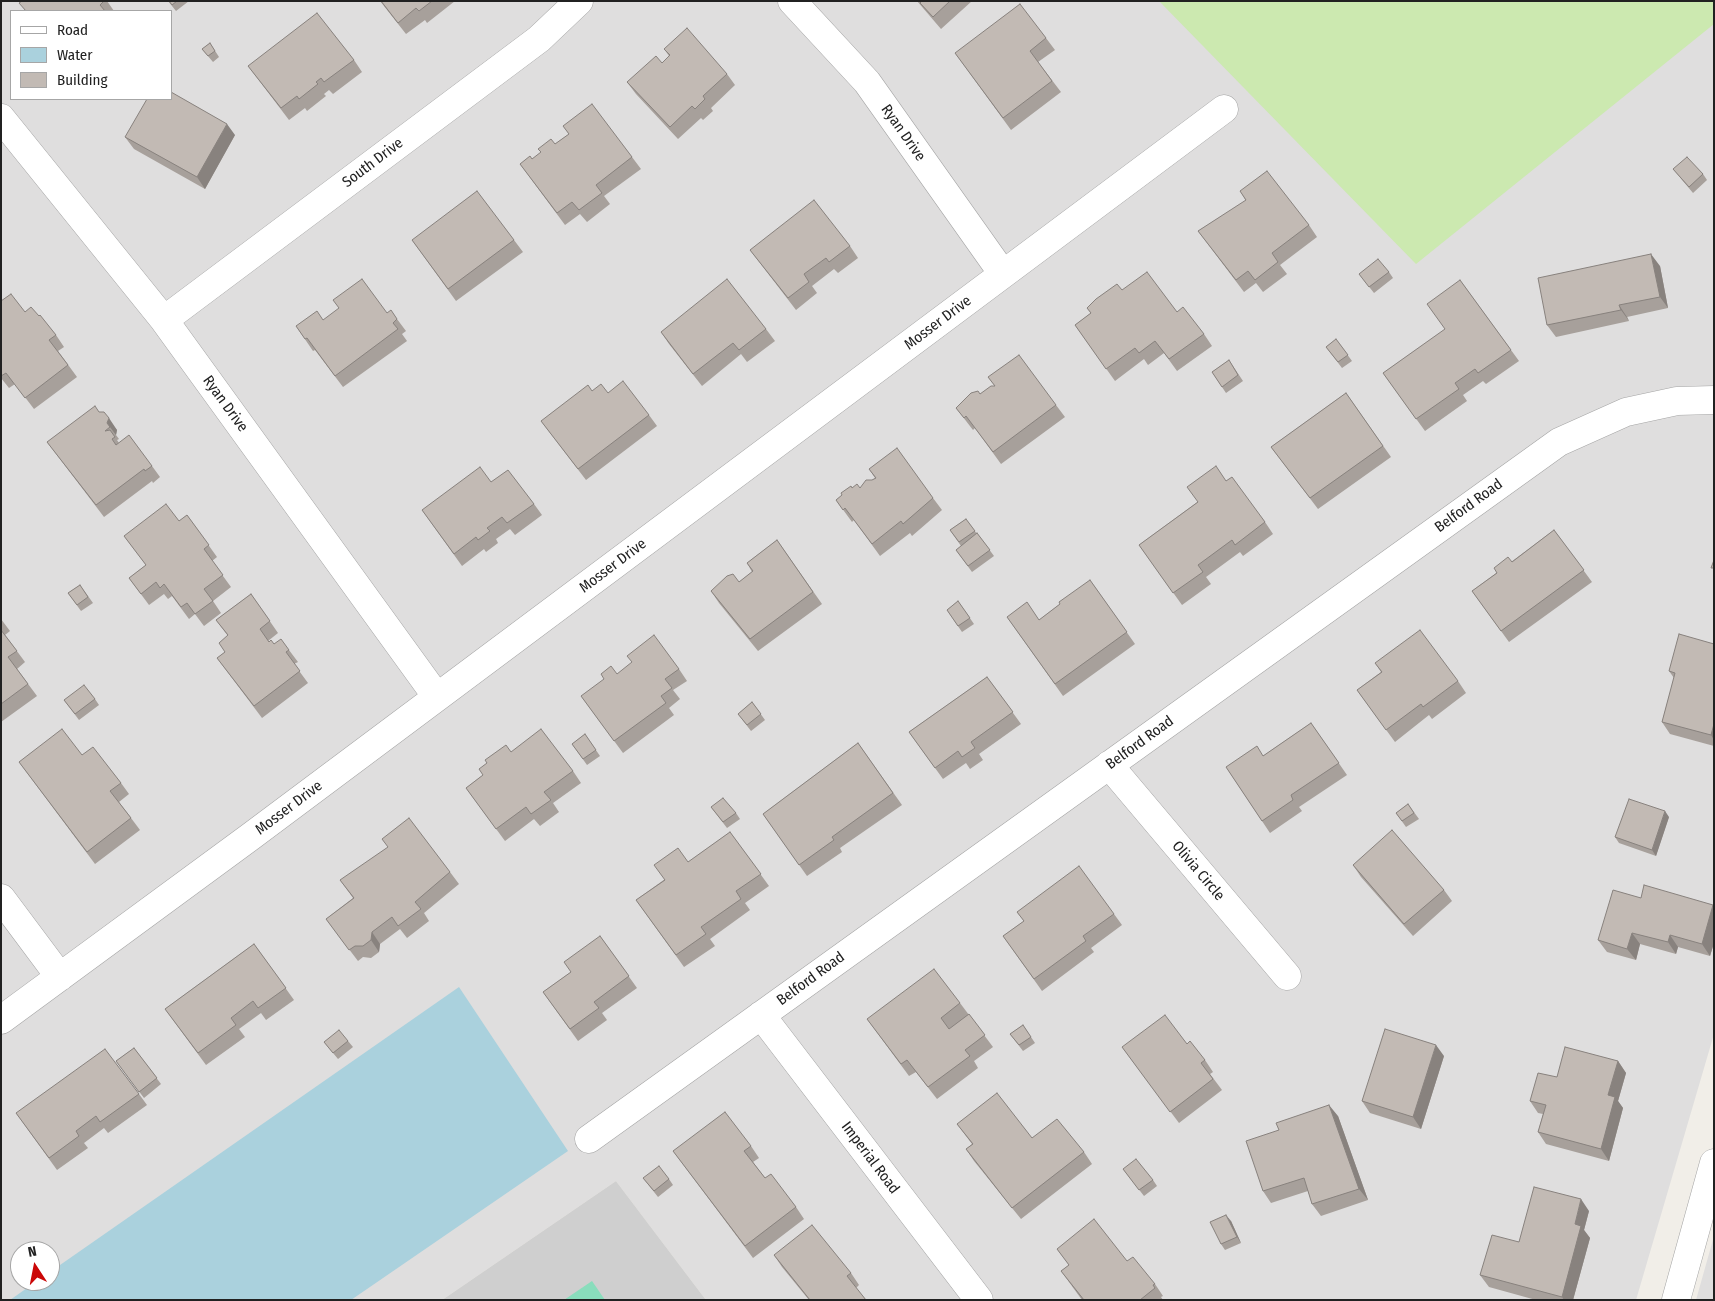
<!DOCTYPE html>
<style>
body{margin:0}
#map{position:relative;width:1715px;height:1301px;overflow:hidden;background:#f1eee8;font-family:"Fira Sans Condensed",sans-serif}
canvas{display:block}
.frame{position:absolute;inset:0;border:2px solid #212121;pointer-events:none}
.legend{position:absolute;left:10px;top:10px;width:162px;height:90px;box-sizing:border-box;background:#fff;border:1px solid #a6a6a6;margin:0;padding:6px 9px;list-style:none;font-size:15px;color:#212121}
.legend li{display:flex;align-items:center;gap:10px;height:25px}
.legend b{width:25px;border:1px solid #a6a6a6}
.north{position:absolute;left:10px;top:1241px;width:50px;height:50px;box-sizing:border-box;background:#fff;border:1px solid #a6a6a6;border-radius:50%;rotate:349deg;font-size:14px;font-weight:700;line-height:20px;text-align:center;color:#212121}
.north::after{content:'';display:block;margin:auto;width:18px;height:22px;background:#cb0707;clip-path:polygon(50% 0,100% 100%,50% 72%,0 100%)}
</style>
<div id="map">
<canvas width="1715" height="1301"></canvas>
<div class="frame"></div>
<ul class="legend">
<li><b style="height:6px;background:#fff"></b>Road</li>
<li><b style="height:14px;background:#aad1dd"></b>Water</li>
<li><b style="height:14px;background:#c2bab4"></b>Building</li>
</ul>
<div class="north">N</div>
</div>
<script>
const ctx = document.querySelector('canvas').getContext('2d');
ctx.lineJoin = 'round';
function fillPath(path, color) { ctx.fillStyle = color; ctx.fill(path, 'evenodd'); }
const poly = rows => new Path2D(rows.map(r => 'M' + r).join(''));
function stroke(path, color, width, dash) { ctx.strokeStyle = color; ctx.lineWidth = width; ctx.lineCap = dash ? 'butt' : 'round'; ctx.setLineDash(dash || []); ctx.stroke(path); }
function write(font, color, halo, rows, align = 'center') {
  ctx.font = font + ' "Fira Sans Condensed",sans-serif'; ctx.lineWidth = 4; ctx.setLineDash([]); ctx.textBaseline = 'middle'; ctx.strokeStyle = halo; ctx.fillStyle = color; for (const [text, x, y, turn = 0] of rows) {
    ctx.save(); ctx.translate(x, y); ctx.rotate((+turn || 0) * Math.PI / 180); ctx.textAlign = isNaN(turn) ? turn : align; if (halo) ctx.strokeText(text, 0, 0); ctx.fillText(text, 0, 0); ctx.restore();
  }
}
fillPath(poly([
 [1,1,1714,1,1714,1034,1636,1300,706,1300,616,1181,442,1300,1,1300],
 [11,11,171,11,171,99,11,99],
 [20,1251,50,1251,50,1281,20,1281],
 [1714,1236,1714,1300,1696,1300]
]), '#dfdede');
fillPath(poly([
 [616,1181,706,1300,442,1300]
]), '#cfcfcf');
fillPath(poly([
 [1159,1,1714,1,1714,24,1416,264]
]), '#cce9b0');
fillPath(poly([
 [592,1281,605,1300,564,1300]
]), '#89ddbc');
fillPath(poly([
 [459,987,568,1151,351,1300,10,1300,37,1281,50,1281,50,1272]
]), '#aad1dd');
const minor = poly([
 [792,1,867,82,1003,274],
 [1,118,164,320,437,697],
 [164,320,539,39,579,1],
 [1109,765,1287,976],
 [1,898,60,977],
 [761,1015,979,1300],
 [1,1020,250,837,1224,109],
 [589,1139,1559,442,1626,412,1677,401,1714,400],
 [1676,1300,1714,1163]
]);
stroke(minor, '#a5a5a5', 29);
stroke(minor, '#fff', 28);
fillPath(poly([
 [22,1,107,1,114,11,25,11],
 [168,1,189,1,176,11],
 [380,1,455,1,427,23,425,20,406,34],
 [917,1,972,1,941,29],
 [1046,38,1055,50,1038,62,1061,92,1011,130,955,53],
 [210,43,219,57,213,62,202,49],
 [664,49,727,74,735,85,711,108,713,111,703,120,701,118,678,139,636,94,627,82,662,63,669,56],
 [354,60,362,72,333,94,329,90,324,94,326,96,307,111,305,108,289,120,248,66],
 [563,126,632,157,641,169,604,196,610,204,587,222,580,214,565,225,520,164,532,159,555,144,569,134],
 [235,135,205,189,134,149,125,137],
 [1673,169,1703,174,1707,180,1693,193],
 [1240,191,1309,225,1317,237,1280,265,1287,274,1263,292,1256,283,1244,292,1198,231,1246,201],
 [412,240,514,240,523,252,456,301],
 [850,246,858,258,838,273,834,269,812,286,817,293,796,310,750,250],
 [1660,266,1668,308,1627,317,1629,321,1556,337,1547,325],
 [1389,272,1393,278,1374,293,1359,274],
 [1460,280,1519,361,1486,384,1483,381,1463,395,1467,401,1425,431,1383,373,1445,330],
 [1122,290,1177,312,1204,334,1212,346,1177,371,1164,353,1148,365,1144,359,1115,381,1075,325,1091,313,1087,308],
 [1,301,25,312,39,316,56,335,64,347,58,351,77,377,34,409,15,384,9,388,1,378],
 [387,313,397,319,406,331,402,334,407,341,343,387,315,350,313,351,296,326,323,320],
 [766,329,775,341,747,362,741,354,702,386,669,344,661,332],
 [1336,339,1352,361,1342,368,1326,347],
 [1229,360,1243,381,1226,393,1212,372],
 [988,377,1056,405,1065,417,1001,464,975,428,973,430,956,408,995,386],
 [608,393,649,415,657,426,586,480,541,421],
 [1346,393,1391,457,1318,509,1271,447],
 [99,412,117,430,116,435,119,439,117,440,119,443,152,466,160,477,153,483,152,481,104,517,47,442],
 [869,469,933,498,942,510,912,536,910,533,880,556,854,520,852,522,836,500,852,488,860,488,875,478],
 [1226,481,1265,522,1273,534,1243,556,1240,552,1206,577,1211,584,1182,605,1139,545],
 [491,482,534,504,542,515,515,535,510,529,496,539,498,543,486,552,484,549,462,566,422,510],
 [187,515,217,557,212,561,231,587,213,601,221,613,204,626,195,614,189,619,172,596,168,599,164,594,149,605,129,578,146,565,124,536,179,521],
 [966,519,977,534,977,533,994,556,972,572,956,550,961,546,950,530],
 [1554,530,1592,582,1509,642,1472,591],
 [777,540,822,604,758,651,719,603,711,591,739,582,752,572,747,563],
 [1090,580,1135,644,1063,696,1007,617,1039,620,1060,604],
 [80,585,93,603,81,611,68,593],
 [251,594,278,633,268,641,274,644,289,650,298,662,294,664,308,683,262,718,217,658,225,652,228,636,216,620],
 [958,601,974,624,962,632,947,610],
 [1,619,10,631,5,635,25,662,17,669,37,696,1,722],
 [1714,644,1714,746,1670,734,1662,722,1674,678,1669,671],
 [1375,663,1458,681,1466,693,1432,719,1429,715,1395,742,1357,690,1381,672],
 [679,669,687,681,673,690,680,699,669,708,674,715,623,753,581,696,617,674],
 [987,677,1021,724,979,754,983,760,970,769,966,763,943,779,909,732],
 [95,699,99,705,79,720,64,700],
 [752,702,765,720,751,731,738,714],
 [1311,723,1347,775,1299,807,1302,811,1270,833,1226,767,1263,756],
 [585,734,600,756,587,765,572,744],
 [858,743,902,805,840,848,842,852,807,876,763,814],
 [511,752,573,771,581,783,553,803,559,812,540,826,534,819,505,841,466,788,483,775],
 [82,755,121,783,129,794,119,802,140,830,95,864,19,762],
 [1408,804,1419,819,1406,827,1396,813],
 [711,807,736,813,740,819,727,828],
 [1669,817,1656,856,1619,843,1615,837],
 [730,832,769,886,745,903,750,910,710,939,715,946,684,967,636,900],
 [1353,865,1444,890,1452,901,1413,936,1361,877],
 [450,872,459,884,424,913,429,921,407,938,400,929,380,944,379,952,371,958,363,957,358,961,326,919,353,898,340,880],
 [1641,898,1713,905,1714,906,1714,943,1710,956,1678,947,1676,954,1640,944,1636,960,1607,952,1598,940],
 [1017,912,1114,914,1122,925,1091,948,1094,952,1042,991,1003,936,1024,921],
 [600,936,637,988,602,1013,607,1020,578,1041,543,992,571,972],
 [254,944,294,1000,266,1020,261,1013,239,1029,245,1037,206,1065,165,1009],
 [960,1003,993,1047,974,1061,978,1068,937,1099,916,1072,909,1076,867,1019],
 [1023,1025,1035,1043,1023,1051,1010,1034],
 [348,1041,353,1047,338,1059,324,1042],
 [1187,1044,1205,1060,1213,1072,1210,1074,1222,1090,1179,1123,1122,1047],
 [134,1048,161,1084,144,1098,116,1061],
 [1444,1056,1421,1129,1370,1113,1362,1101],
 [1618,1061,1626,1073,1618,1101,1623,1108,1609,1161,1546,1144,1538,1132,1543,1114,1538,1113,1530,1101,1557,1077],
 [139,1094,147,1105,108,1133,104,1128,84,1143,88,1148,57,1170,16,1113],
 [1338,1116,1368,1200,1321,1216,1312,1204,1308,1191,1271,1203,1263,1191],
 [957,1124,1032,1138,1084,1152,1092,1164,1021,1219,974,1161,966,1149,972,1144],
 [751,1146,759,1158,753,1162,765,1178,796,1207,804,1219,753,1258,673,1151],
 [1123,1169,1153,1180,1157,1186,1144,1196],
 [643,1178,669,1179,673,1185,658,1197],
 [1589,1211,1584,1230,1590,1238,1573,1300,1536,1300,1489,1287,1480,1275,1519,1242],
 [1231,1221,1241,1243,1225,1250,1221,1244],
 [1057,1249,1127,1261,1155,1284,1163,1296,1161,1297,1163,1300,1082,1300,1061,1271,1069,1265],
 [774,1255,851,1273,859,1285,856,1288,866,1300,809,1300,782,1267]
]), '#a7a09b');
fillPath(poly([
 [227,124,235,135,205,189,197,177],
 [1651,254,1660,266,1668,308,1660,297],
 [1619,305,1627,317,1629,321,1621,310],
 [109,418,117,430,116,435,107,423],
 [1714,724,1714,740,1711,735],
 [1665,811,1669,817,1656,856,1652,850],
 [1713,905,1714,906,1714,943,1710,956,1702,944],
 [372,932,380,944,379,952,371,940],
 [1632,933,1640,944,1636,960,1627,949],
 [1670,935,1678,947,1676,954,1668,942],
 [1436,1045,1444,1056,1421,1129,1413,1117],
 [1618,1061,1626,1073,1618,1101,1623,1108,1609,1161,1601,1149,1608,1095],
 [1329,1105,1338,1116,1368,1200,1359,1189],
 [1581,1199,1589,1211,1584,1230,1590,1238,1573,1300,1564,1300,1562,1297,1575,1224],
 [1226,1215,1231,1221,1241,1243,1237,1237]
]), '#88827e');
const building = poly([
 [22,1,104,1,100,5,105,11,26,11,19,3,22,1],
 [169,1,177,1,172,5,169,1],
 [381,1,432,1,419,11,416,8,398,23,381,1],
 [922,1,950,1,933,17,920,3,922,1],
 [1020,4,1046,38,1030,51,1052,81,1003,118,955,53,1020,4],
 [317,13,354,60,324,82,321,78,316,82,318,84,299,99,297,96,281,108,248,66,317,13],
 [687,28,727,74,703,96,705,99,695,109,692,106,670,127,627,82,656,56,662,63,670,55,664,49,687,28],
 [210,43,215,51,208,56,202,49,210,43],
 [171,92,227,124,197,177,125,137,147,99,171,99,171,92],
 [592,104,632,157,596,185,602,193,579,210,572,202,557,213,520,164,530,156,532,159,541,152,538,149,551,139,555,144,569,134,563,126,592,104],
 [1687,157,1703,174,1689,187,1673,169,1687,157],
 [1267,171,1309,225,1272,253,1278,262,1255,280,1248,271,1236,280,1198,231,1246,200,1240,191,1267,171],
 [477,191,514,240,448,289,412,240,477,191],
 [814,200,850,246,829,262,826,258,804,274,809,282,788,298,750,250,814,200],
 [1651,254,1660,297,1619,305,1621,310,1547,325,1538,278,1651,254],
 [1378,259,1389,272,1369,287,1359,274,1378,259],
 [1147,272,1177,312,1183,307,1204,334,1169,359,1155,341,1139,353,1135,348,1106,369,1075,325,1091,313,1087,308,1096,299,1117,284,1122,290,1147,272],
 [362,279,387,313,391,310,397,319,393,323,398,329,335,376,307,338,305,339,296,326,317,311,323,320,339,308,333,300,362,279],
 [727,279,766,329,739,350,733,343,693,374,661,332,727,279],
 [1460,280,1511,350,1478,373,1475,369,1455,383,1459,389,1416,419,1383,373,1445,329,1427,304,1460,280],
 [11,294,25,312,31,307,39,316,40,315,56,335,49,340,68,365,25,398,6,373,1,376,1,301,11,294],
 [1336,339,1348,355,1338,362,1326,347,1336,339],
 [1019,355,1056,405,993,452,966,416,964,418,956,408,971,393,978,391,980,394,991,386,995,386,988,377,1019,355],
 [1229,360,1238,375,1222,387,1212,372,1229,360],
 [623,381,649,415,578,469,541,421,588,385,592,391,601,384,608,393,623,381],
 [1346,393,1383,446,1310,498,1271,447,1346,393],
 [95,406,99,412,104,412,109,418,107,423,110,427,105,431,110,430,115,437,112,439,116,445,129,435,152,466,145,471,144,469,96,505,47,442,95,406],
 [897,448,933,498,903,524,901,521,872,544,845,508,843,510,836,500,842,495,841,493,851,486,852,488,857,484,860,488,866,480,872,480,876,478,869,469,897,448],
 [1216,466,1226,481,1232,477,1265,522,1235,545,1232,540,1198,565,1203,572,1173,593,1139,545,1198,502,1187,487,1216,466],
 [480,467,491,482,508,470,534,504,507,523,502,517,487,528,490,531,478,540,476,537,454,554,422,510,480,467],
 [166,504,179,521,187,515,209,545,204,549,223,575,204,589,213,601,195,614,187,603,181,607,164,584,160,588,156,582,141,594,129,578,146,565,124,536,166,504],
 [966,519,975,531,959,542,950,530,966,519],
 [1554,530,1584,570,1501,631,1472,591,1497,573,1494,568,1508,557,1512,562,1554,530],
 [977,533,990,550,968,566,956,550,977,533],
 [777,540,813,592,750,639,711,591,727,576,733,574,739,582,753,571,747,563,777,540],
 [1714,560,1714,568,1711,568,1714,560],
 [1090,580,1127,632,1055,684,1007,617,1027,602,1039,620,1060,604,1059,602,1090,580],
 [80,585,88,597,77,605,68,593,80,585],
 [251,594,270,621,260,629,269,642,271,640,274,644,281,639,289,650,286,652,300,671,254,706,217,658,225,652,219,643,228,635,216,620,251,594],
 [958,601,970,618,958,626,947,610,958,601],
 [1,630,17,651,8,657,28,684,1,704,1,630],
 [1420,630,1458,681,1423,707,1421,704,1386,730,1357,690,1382,672,1375,663,1420,630],
 [1679,634,1714,644,1714,724,1711,735,1662,722,1675,673,1669,671,1679,634],
 [654,635,679,669,665,679,672,688,661,696,666,703,614,741,581,696,604,679,601,674,611,666,617,674,632,662,627,656,654,635],
 [987,677,1013,712,971,742,975,748,962,757,958,751,935,768,909,732,987,677],
 [84,685,95,699,75,714,64,700,84,685],
 [752,702,761,714,747,725,738,714,752,702],
 [1311,723,1339,763,1291,795,1293,800,1262,821,1226,767,1257,746,1263,756,1311,723],
 [62,729,82,755,93,747,121,783,110,791,131,818,87,852,19,762,62,729],
 [541,729,573,771,544,792,551,800,531,814,526,807,496,829,466,788,483,775,479,769,487,763,485,760,506,745,511,752,541,729],
 [585,734,596,750,583,759,572,744,585,734],
 [858,743,893,793,832,837,834,840,799,865,763,814,858,743],
 [723,798,736,813,723,822,711,807,723,798],
 [1629,799,1665,811,1652,850,1615,837,1629,799],
 [1408,804,1414,813,1402,821,1396,813,1408,804],
 [409,818,450,872,415,902,421,909,398,926,392,917,372,932,371,940,363,946,355,946,349,950,326,919,354,898,340,880,388,847,382,839,409,818],
 [1392,830,1444,890,1404,924,1353,865,1392,830],
 [730,832,761,874,736,891,741,899,701,927,706,934,676,955,636,900,665,880,654,865,678,848,688,862,730,832],
 [1079,866,1114,914,1083,936,1086,941,1034,979,1003,936,1024,921,1017,912,1079,866],
 [1644,885,1713,905,1702,944,1670,935,1668,942,1632,933,1627,949,1598,940,1613,890,1641,898,1644,885],
 [600,936,629,976,594,1002,599,1008,570,1029,543,992,571,972,564,962,600,936],
 [254,944,286,988,258,1008,253,1001,231,1018,236,1025,198,1053,165,1009,254,944],
 [934,969,960,1003,941,1018,949,1029,969,1014,985,1035,965,1050,970,1056,928,1087,907,1060,901,1064,867,1019,934,969],
 [1165,1015,1187,1044,1190,1041,1205,1060,1201,1063,1213,1079,1170,1112,1122,1047,1165,1015],
 [1023,1025,1031,1037,1019,1045,1010,1034,1023,1025],
 [1385,1029,1436,1045,1413,1117,1362,1101,1385,1029],
 [339,1030,348,1041,333,1053,324,1042,339,1030],
 [1565,1047,1618,1061,1608,1095,1615,1097,1601,1149,1538,1132,1546,1105,1530,1101,1538,1073,1557,1077,1565,1047],
 [134,1048,157,1078,139,1092,116,1061,134,1048],
 [105,1049,139,1094,100,1122,96,1116,76,1131,79,1136,49,1158,16,1113,105,1049],
 [997,1093,1032,1138,1057,1119,1084,1152,1012,1208,966,1149,973,1144,957,1124,997,1093],
 [1329,1105,1359,1189,1312,1204,1304,1178,1263,1191,1246,1141,1279,1130,1276,1123,1329,1105],
 [725,1112,751,1146,744,1151,765,1178,771,1174,796,1207,745,1246,673,1151,725,1112],
 [1136,1159,1153,1180,1139,1190,1123,1169,1136,1159],
 [659,1166,669,1179,654,1191,643,1178,659,1166],
 [1534,1187,1581,1199,1575,1224,1581,1226,1562,1297,1480,1275,1492,1235,1519,1242,1534,1187],
 [1226,1215,1237,1237,1221,1244,1210,1222,1226,1215],
 [1094,1219,1127,1261,1133,1257,1155,1284,1153,1285,1155,1288,1140,1300,1084,1300,1061,1271,1069,1265,1057,1249,1094,1219],
 [812,1225,851,1273,847,1276,866,1300,810,1300,774,1255,812,1225]
]);
fillPath(building, '#c2bab4');
stroke(building, '#88827e', 1);
write('15px', '#212121', '#fff', [
 ["Ryan Drive",903,133,55],
 ["South Drive",373,163,-37],
 ["Mosser Drive",938,323,-37],
 ["Ryan Drive",225,404,54],
 ["Belford Road",1469,506,-36],
 ["Mosser Drive",613,566,-37],
 ["Belford Road",1140,743,-36],
 ["Mosser Drive",289,808,-37],
 ["Olivia Circle",1198,871,50],
 ["Belford Road",811,979,-36],
 ["Imperial Road",870,1158,53]
]);
</script>
